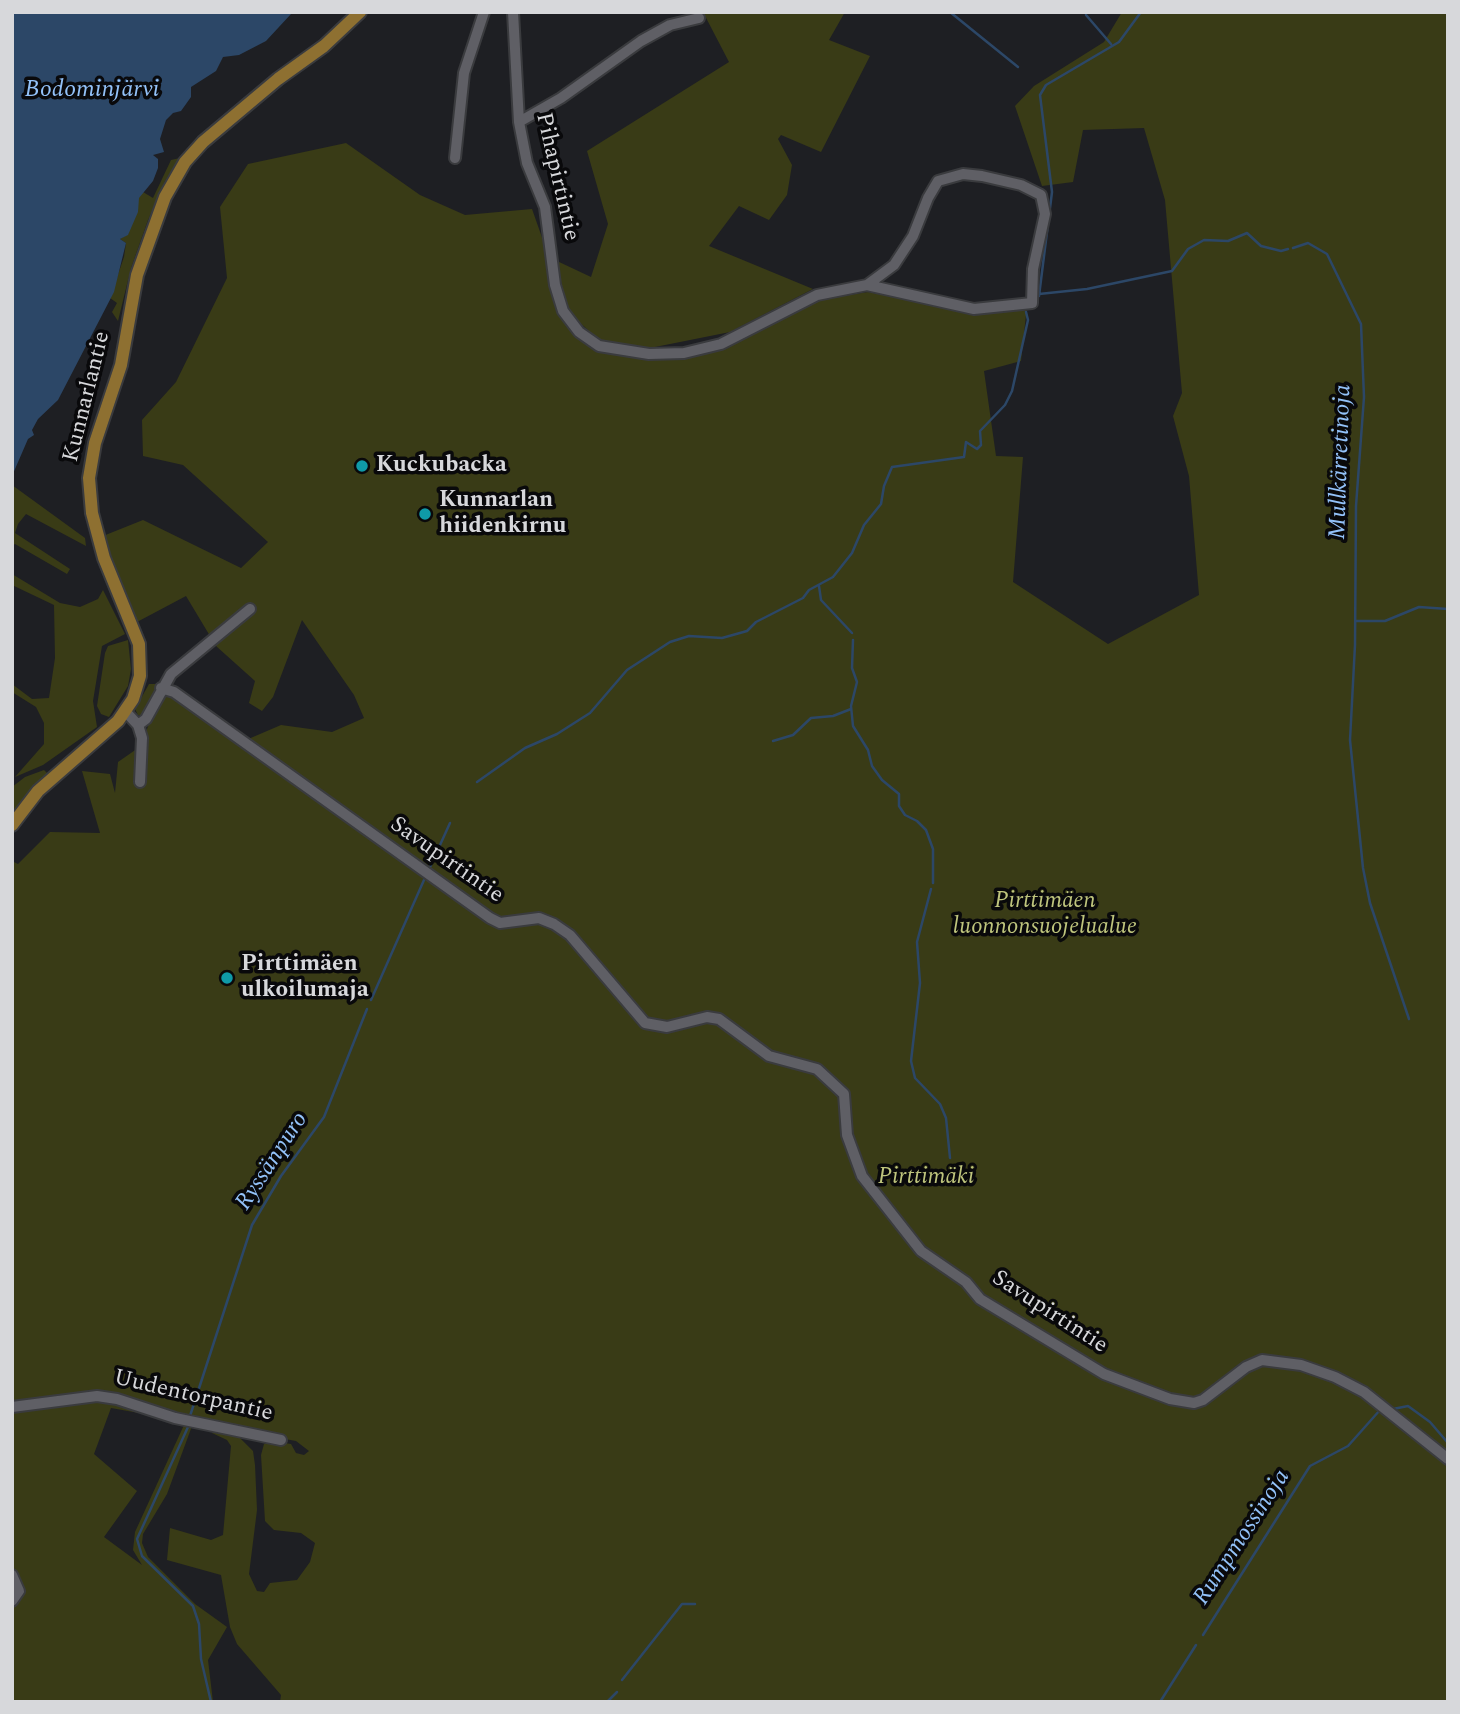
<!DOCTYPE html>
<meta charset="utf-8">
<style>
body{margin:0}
#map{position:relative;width:1460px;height:1714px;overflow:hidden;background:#1e1f23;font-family:Spectral,serif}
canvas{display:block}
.frame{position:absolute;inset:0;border:14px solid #d7d8db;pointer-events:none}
</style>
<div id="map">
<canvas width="1460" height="1714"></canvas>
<div class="frame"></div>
</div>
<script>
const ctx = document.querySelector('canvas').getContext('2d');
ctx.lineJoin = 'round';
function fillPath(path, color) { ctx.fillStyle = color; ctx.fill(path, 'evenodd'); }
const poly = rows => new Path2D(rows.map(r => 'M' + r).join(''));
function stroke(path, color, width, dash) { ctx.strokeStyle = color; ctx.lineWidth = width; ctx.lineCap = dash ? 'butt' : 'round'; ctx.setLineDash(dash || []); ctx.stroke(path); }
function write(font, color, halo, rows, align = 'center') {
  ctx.font = font + ' Spectral,serif'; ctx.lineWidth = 7; ctx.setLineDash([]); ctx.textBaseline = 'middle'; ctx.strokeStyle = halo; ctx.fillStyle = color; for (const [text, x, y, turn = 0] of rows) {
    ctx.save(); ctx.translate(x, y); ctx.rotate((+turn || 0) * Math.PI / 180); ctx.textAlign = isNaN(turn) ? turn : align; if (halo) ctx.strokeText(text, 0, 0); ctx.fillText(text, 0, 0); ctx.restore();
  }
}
fillPath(poly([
 [703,12,845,12,829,40,870,56,821,152,781,135,778,139,792,165,787,195,769,220,739,206,709,246,813,289,730,332,650,348,600,341,567,311,557,261,591,277,608,224,587,151,729,62],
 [1122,12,1448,12,1448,1702,280,1702,281,1695,237,1644,230,1627,221,1575,167,1560,170,1528,211,1540,223,1535,231,1446,227,1440,212,1433,213,1430,238,1436,253,1451,255,1465,257,1510,249,1574,257,1591,264,1592,270,1583,297,1580,310,1562,315,1543,301,1533,274,1530,265,1521,261,1455,264,1444,272,1441,291,1444,296,1453,304,1455,309,1451,296,1441,111,1408,94,1454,137,1491,104,1537,142,1565,133,1550,135,1532,184,1425,192,1426,167,1494,143,1534,142,1543,148,1557,195,1604,227,1627,208,1660,213,1702,12,1702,12,861,18,864,50,832,100,833,82,771,110,774,115,793,118,762,141,746,163,684,246,740,281,725,332,732,364,718,354,695,302,620,273,697,262,711,249,703,255,681,216,646,186,596,137,622,103,536,143,520,241,568,268,542,183,465,143,456,142,420,176,382,227,278,220,207,248,164,346,143,420,195,465,215,532,209,576,334,644,358,681,359,716,351,818,300,868,292,972,312,1027,306,1021,361,984,371,996,456,1023,457,1013,582,1108,644,1199,595,1189,476,1173,416,1182,393,1165,200,1144,128,1083,130,1073,182,1042,186,1015,106,1034,86,1104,42],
 [180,158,165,181,148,220,131,268,118,321,112,312,117,303,110,298,124,257,126,243,120,239,128,234,138,198,143,192,153,198,171,160],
 [12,485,85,538,86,546,26,514,18,524,15,533,70,569,67,574,15,544,12,546],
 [12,574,60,603,80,607,98,599,103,590,125,634,102,646,93,701,97,727,43,765,15,777,44,744,44,723,36,707,12,692,12,684,32,699,49,698,55,658,54,605,12,585],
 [128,640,131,669,128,686,109,717,101,714,97,706,105,653,108,646],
 [149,684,161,684,142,715,138,715,135,709],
 [44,770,48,774,12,819,12,787,25,777]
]), '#393b16');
fillPath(poly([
 [12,12,291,14,266,41,239,55,223,57,216,71,191,87,191,97,181,111,173,113,166,120,160,139,164,152,153,155,158,159,158,168,153,181,139,198,138,212,128,235,120,239,126,243,114,292,58,400,38,419,32,430,34,435,28,439,12,476]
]), '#2c4767');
stroke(poly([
 [950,12,1018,67],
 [1086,15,1111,44],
 [1293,248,1308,243,1327,254,1361,324,1364,397,1356,506,1355,645,1350,740,1363,868,1370,903,1409,1019],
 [1039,294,1087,289,1172,271,1188,249,1204,240,1228,241,1247,233,1261,246,1281,251,1288,249],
 [1039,296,1052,192,1040,95,1046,85,1119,42,1141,12],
 [819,586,821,600,852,633],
 [1356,621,1385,621,1419,607,1448,609],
 [853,640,852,668,857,682,851,706,853,726,868,750,872,766,882,780,899,794,899,806,905,815,917,821,926,830,933,849,933,883],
 [773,741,793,735,811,718,833,716,851,709],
 [477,782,525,748,557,734,590,713,627,670,670,642,689,636,722,638,747,631,756,622,803,598,809,590,833,577,852,553,864,525,881,504,884,486,892,467,964,457,966,442,977,449,981,445,980,431,1005,405,1012,391,1028,320,1026,312],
 [430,867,450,823],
 [931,889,917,942,920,983,911,1061,915,1078,940,1104,946,1118,950,1158],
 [371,1000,424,880],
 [1393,1409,1408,1406,1430,1422,1448,1443],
 [190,1416,252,1225,281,1176,324,1117,367,1009],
 [188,1427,137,1539,142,1556,193,1606,199,1624,201,1659,211,1702],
 [1203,1635,1310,1466,1348,1446,1380,1410],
 [622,1680,682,1604,695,1604],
 [607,1702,617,1692],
 [1160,1702,1196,1645]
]), '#2c4767', 2.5);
const minor = poly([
 [513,12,519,122,527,163,545,207,555,285,563,311,579,332,599,346,649,354,684,353,721,344,817,295,867,285,974,309,1032,303,1033,269,1045,214,1041,195,1021,185,982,176,963,174,938,181,928,198,913,236,894,265,867,285],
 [519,122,561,98,641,41,670,25,699,18],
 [455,158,464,73,484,12],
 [161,688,174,692,490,918,500,923,539,918,554,924,570,935,645,1023,667,1027,707,1017,719,1019,769,1056,817,1069,844,1094,847,1135,862,1176,921,1251,966,1282,980,1299,1104,1374,1170,1399,1194,1403,1203,1400,1246,1367,1262,1360,1301,1365,1335,1377,1364,1392,1448,1459],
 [125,711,138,725,142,738,140,782],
 [138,725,146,719,171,674,250,609],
 [12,1407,97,1396,117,1399,175,1418,281,1440],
 [12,1575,19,1591,12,1601]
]);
const major = poly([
 [12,825,38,791,118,721,133,699,140,676,139,644,104,558,92,513,89,478,95,443,121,365,137,275,165,197,185,162,203,142,278,79,324,46,360,12]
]);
stroke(minor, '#3a3b3e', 14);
stroke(major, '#3a3b3e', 16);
stroke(minor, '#5f5f65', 10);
stroke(major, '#8e7031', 12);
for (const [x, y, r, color] of [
 [362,466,7,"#0f9aa8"],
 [425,514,7,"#0f9aa8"],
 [227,978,7,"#0f9aa8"]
]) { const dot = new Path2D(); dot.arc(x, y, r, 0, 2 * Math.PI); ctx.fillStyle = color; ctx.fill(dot); stroke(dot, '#09090b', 2.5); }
write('23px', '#d7d8db', '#09090b', [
 ["Pihapirtintie",556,177,77],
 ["Kunnarlantie",88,397,-76],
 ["Savupirtintie",446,861,35],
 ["Savupirtintie",1049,1313,33],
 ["Uudentorpantie",193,1397,13]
]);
write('bold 23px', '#d7d8db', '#09090b', [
 ["Kuckubacka",376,466],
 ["Kunnarlan",439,501],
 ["hiidenkirnu",439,527],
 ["Pirttimäen",241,965],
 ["ulkoilumaja",241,991]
], 'left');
write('italic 23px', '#bfc57d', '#09090b', [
 ["Pirttimäen",1045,902],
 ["luonnonsuojelualue",1045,928],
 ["Pirttimäki",926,1178]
]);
write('italic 24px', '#93c2f9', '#09090b', [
 ["Bodominjärvi",92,91],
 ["Mullkärretinoja",1342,462,-88],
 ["Ryssänpuro",273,1162,-57],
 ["Rumpmossinoja",1243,1538,-57]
]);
</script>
